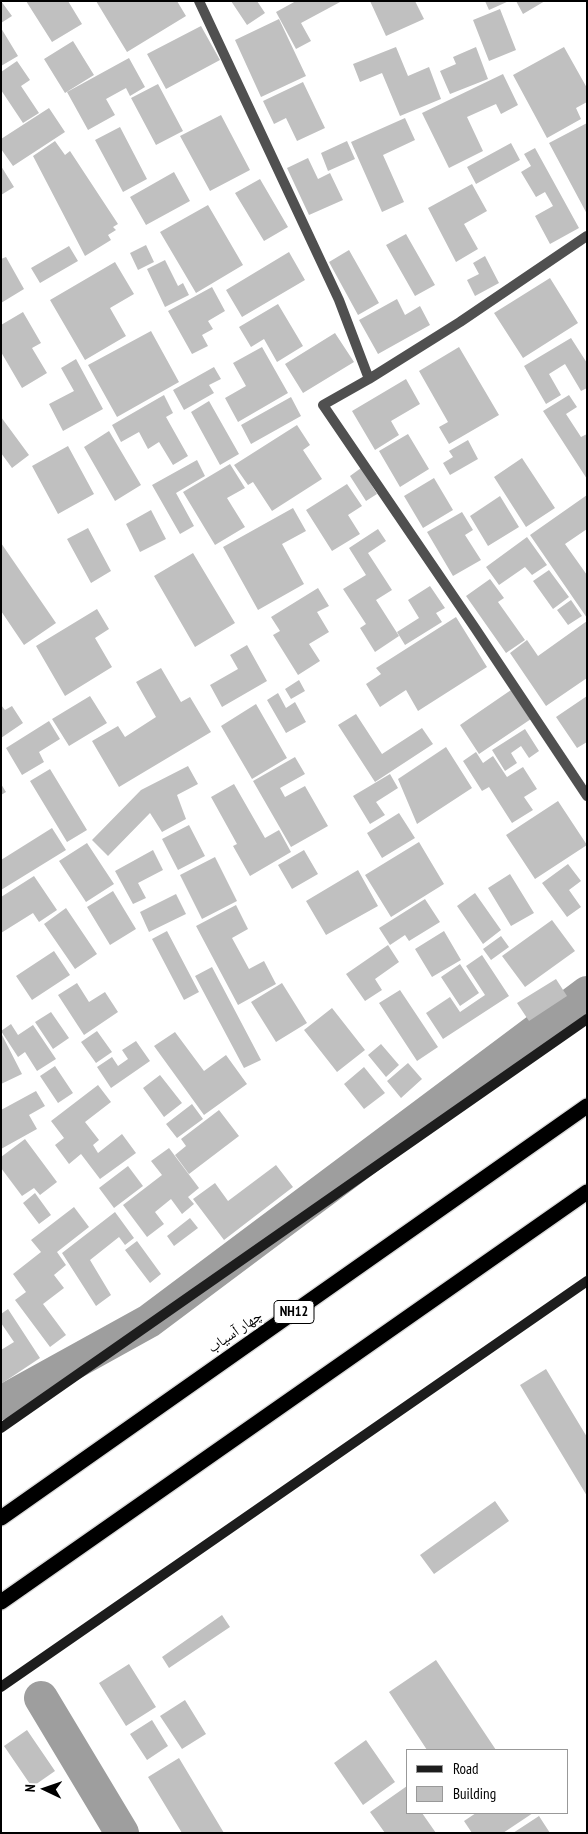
<!DOCTYPE html>
<meta charset="utf-8">
<style>
body{margin:0}
#map{position:relative;width:588px;height:1834px;overflow:hidden;background:#fff;font-family:"PT Sans Narrow",sans-serif}
canvas{display:block}
.frame{position:absolute;inset:0;border:2px solid #000;pointer-events:none}
.legend{position:absolute;left:406px;top:1749px;width:162px;height:65px;box-sizing:border-box;background:#fff;border:1px solid #999;margin:0;padding:6px 9px;list-style:none;font-size:15px;color:#000}
.legend li{display:flex;align-items:center;gap:10px;height:25px}
.legend b{width:25px;border:1px solid #999}
.north{position:absolute;left:20px;top:1764px;width:50px;height:50px;-webkit-text-stroke:4px #fff;paint-order:stroke;rotate:273deg;font-size:14px;font-weight:700;line-height:20px;text-align:center;color:#000}
.north::after{content:'';display:block;margin:auto;width:18px;height:22px;background:#000;clip-path:polygon(50% 0,100% 100%,50% 72%,0 100%)}
</style>
<div id="map">
<canvas width="588" height="1834"></canvas>
<div class="frame"></div>
<ul class="legend">
<li><b style="height:6px;background:#1d1d1d"></b>Road</li>
<li><b style="height:14px;background:#c0c0c0"></b>Building</li>
</ul>
<div class="north">N</div>
</div>
<script>
const ctx = document.querySelector('canvas').getContext('2d');
ctx.lineJoin = 'round';
const poly = rows => new Path2D(rows.map(r => 'M' + r).join(''));
function stroke(path, color, width, dash) { ctx.strokeStyle = color; ctx.lineWidth = width; ctx.lineCap = dash ? 'butt' : 'round'; ctx.setLineDash(dash || []); ctx.stroke(path); }
function fillPath(path, color) { ctx.fillStyle = color; ctx.fill(path, 'evenodd'); }
function write(font, color, halo, rows, align = 'center') {
  ctx.font = font + ' "PT Sans Narrow","Noto Naskh Arabic",sans-serif'; ctx.lineWidth = 4.5; ctx.setLineDash([]); ctx.textBaseline = 'middle'; ctx.strokeStyle = halo; ctx.fillStyle = color; for (const [text, x, y, turn = 0] of rows) {
    ctx.save(); ctx.translate(x, y); ctx.rotate((+turn || 0) * Math.PI / 180); ctx.textAlign = isNaN(turn) ? turn : align; if (halo) ctx.strokeText(text, 0, 0); ctx.fillText(text, 0, 0); ctx.restore();
  }
}
stroke(poly([
 [1,1403,149,1321,587,993],
 [41,1698,122,1833]
]), '#9e9e9e', 34);
fillPath(poly([
 [1,1,12,16,1,23],
 [26,1,68,1,82,24,52,42],
 [96,1,177,1,186,16,127,52],
 [231,1,257,1,265,13,247,25],
 [296,1,342,1,301,23,311,41,296,49,276,12],
 [370,1,415,1,424,19,386,36],
 [485,1,509,1,489,10],
 [516,1,545,1,523,14],
 [500,9,516,50,489,61,473,20],
 [279,19,306,76,261,97,235,40],
 [201,26,220,60,166,89,147,54],
 [1,28,18,56,1,66],
 [73,41,94,75,65,93,44,59],
 [396,47,408,76,429,67,441,99,400,116,382,73,360,82,353,64],
 [476,47,488,79,450,94,440,71,456,64,453,57],
 [564,47,587,88,587,102,576,108,581,119,547,138,513,75],
 [129,58,145,87,130,96,126,88,106,99,115,115,88,130,67,92],
 [17,61,30,80,21,86,39,113,23,123,1,90,1,72],
 [503,74,518,105,501,114,496,104,467,117,483,151,449,168,422,113],
 [303,82,325,128,297,141,286,118,274,124,263,101],
 [158,84,183,131,156,145,131,98],
 [49,108,65,132,13,166,1,149,1,139],
 [221,115,250,170,210,191,180,136],
 [405,118,415,140,383,155,404,202,382,212,351,142],
 [587,123,587,214,549,143],
 [120,127,147,179,123,192,95,140],
 [55,141,65,155,70,151,118,224,113,227,116,230,108,235,111,240,85,256,33,156],
 [347,141,355,159,328,171,321,153],
 [511,143,520,160,476,184,467,167],
 [535,148,579,228,550,244,535,216,553,206,545,192,536,197,521,172,531,166,524,154],
 [308,158,318,179,330,173,343,200,309,215,287,168],
 [1,166,14,187,1,195],
 [174,172,190,201,146,225,130,197],
 [260,179,288,227,264,241,235,193],
 [472,184,487,211,464,224,478,249,456,262,428,208],
 [208,205,243,265,196,293,160,232],
 [406,234,435,285,415,296,386,245],
 [146,245,154,262,138,270,130,253],
 [69,246,78,261,40,283,31,268],
 [349,250,379,303,358,315,329,262],
 [289,252,305,280,242,317,226,290],
 [485,256,499,283,475,296,467,280,479,274,473,263],
 [6,257,24,289,1,303,1,259],
 [165,260,178,286,183,283,189,295,165,307,147,269],
 [115,262,134,294,110,308,126,336,85,360,50,300],
 [550,278,578,323,523,358,494,313],
 [212,287,225,311,208,321,213,329,202,335,208,346,192,354,168,311],
 [397,299,405,315,420,306,430,325,378,354,359,320],
 [278,304,303,346,277,362,264,339,251,347,239,327],
 [23,312,41,343,32,348,47,373,22,388,1,352,1,325],
 [151,331,179,382,117,417,88,365],
 [335,333,354,362,303,393,285,364],
 [571,338,587,363,587,388,581,391,565,364,549,374,561,395,546,404,524,366],
 [262,347,288,393,238,422,225,398,246,386,233,363],
 [459,347,499,415,449,444,439,427,448,422,419,371],
 [76,359,103,409,63,431,49,404,74,391,61,368],
 [214,367,221,379,209,385,214,393,184,410,173,390],
 [406,379,420,404,391,421,399,435,375,450,352,411],
 [164,395,173,413,166,417,188,456,173,465,159,442,148,449,139,432,121,442,112,425],
 [569,395,577,407,566,414,581,437,587,434,587,479,543,411],
 [291,397,301,416,251,444,241,425],
 [209,401,239,454,220,465,191,412],
 [1,417,29,455,12,468,1,453],
 [297,425,310,445,303,450,322,479,272,511,253,482,248,485,234,465],
 [109,431,141,485,115,501,84,447],
 [408,434,429,469,400,487,379,451],
 [468,440,478,459,450,475,443,463,453,457,449,451],
 [68,446,94,494,58,514,32,466],
 [522,458,555,508,526,527,494,477],
 [197,460,205,476,176,493,194,526,180,534,152,485],
 [230,464,245,488,227,498,245,527,215,545,183,492],
 [361,468,377,494,366,501,350,476],
 [434,478,453,510,423,528,404,496],
 [347,484,362,506,348,515,360,534,332,551,306,510],
 [587,495,587,529,565,544,587,575,587,618,530,535],
 [500,496,519,527,488,546,470,516],
 [293,508,306,531,282,544,304,584,258,610,223,547],
 [151,510,166,539,140,552,126,524],
 [462,512,473,530,465,535,481,560,453,576,427,532],
 [88,528,111,571,91,583,67,539],
 [378,529,386,541,368,553,392,590,376,600,399,636,375,652,360,628,366,624,343,589,366,575,349,548],
 [527,537,547,565,532,575,525,567,499,585,486,567],
 [1,543,56,623,24,645,1,611],
 [193,553,235,623,195,647,154,576],
 [549,570,569,597,553,609,533,581],
 [490,579,504,598,498,602,525,640,506,653,466,596],
 [430,586,445,608,436,613,442,622,405,645,397,632,419,618,408,600],
 [318,588,329,606,317,612,329,632,309,644,320,661,298,675,273,635,280,631,271,617],
 [571,600,582,616,568,625,557,610],
 [97,609,109,629,95,638,112,667,65,696,36,646],
 [456,617,487,667,418,711,406,690,380,707,366,684,381,674,376,668],
 [587,621,587,678,546,706,510,653,527,640,538,656],
 [247,645,267,681,222,707,210,685,238,669,230,655],
 [161,668,181,702,190,697,211,732,119,787,92,741,118,726,125,737,156,717,136,682],
 [299,680,305,691,291,699,285,689],
 [511,690,531,719,479,754,460,725],
 [278,693,286,708,295,702,306,722,286,733,267,700],
 [90,696,107,723,69,746,52,719],
 [587,696,587,742,577,748,556,717],
 [256,704,287,758,252,779,221,726],
 [1,705,5,710,12,706,23,723,1,738],
 [356,714,382,754,422,728,433,744,375,782,338,725],
 [49,721,60,739,39,752,44,762,22,775,6,748],
 [525,729,539,751,529,758,521,746,511,753,517,763,505,771,492,750],
 [446,747,472,788,417,824,398,779],
 [476,752,483,763,493,756,507,777,523,767,537,789,524,797,533,810,512,823,489,787,482,791,463,761],
 [295,757,305,774,280,788,285,797,305,786,328,826,291,847,253,781],
 [188,766,198,784,177,795,186,819,162,832,150,813,108,856,92,840,141,790],
 [50,769,87,830,67,842,30,781],
 [390,774,398,788,376,802,385,815,370,824,353,796],
 [1,784,6,792,1,795],
 [234,784,265,838,279,830,291,852,250,876,233,846,237,844,211,797],
 [558,801,587,845,535,879,506,835],
 [399,813,415,838,382,858,367,833],
 [189,825,205,856,178,870,162,839],
 [52,828,66,850,1,890,1,860],
 [419,842,444,884,391,917,365,875],
 [87,843,114,884,86,902,59,861],
 [153,850,163,870,138,883,146,898,133,904,115,871],
 [304,850,318,874,292,889,278,865],
 [215,857,237,901,202,919,180,875],
 [568,864,581,881,569,890,581,907,567,917,542,883],
 [358,870,378,906,326,935,306,901],
 [510,874,534,913,511,926,488,888],
 [34,876,57,910,39,922,33,913,1,933,1,897],
 [113,891,136,929,110,945,87,907],
 [475,893,501,930,483,944,457,906],
 [176,894,186,914,149,932,140,912],
 [425,899,440,922,409,941,405,935,390,945,379,928],
 [236,905,248,929,232,938,249,969,264,961,276,984,238,1005,196,926],
 [66,908,97,954,75,969,44,924],
 [552,920,575,951,525,987,502,956],
 [167,931,199,992,184,1000,152,939],
 [444,931,461,960,432,977,415,949],
 [501,936,509,947,491,960,483,949],
 [388,945,399,962,375,979,382,990,365,1001,346,974],
 [54,951,70,975,32,1000,16,976],
 [482,955,509,996,443,1039,426,1013,450,997,460,1012,485,995,466,966],
 [460,964,479,993,460,1006,441,977],
 [212,967,261,1060,244,1068,195,976],
 [556,979,567,996,529,1021,517,1003],
 [77,983,89,1002,105,992,118,1012,84,1035,58,995],
 [282,983,307,1023,276,1042,251,1002],
 [400,990,438,1047,417,1061,379,1003],
 [332,1008,365,1050,337,1072,304,1030],
 [51,1012,69,1038,53,1049,35,1022],
 [11,1024,18,1035,33,1025,56,1059,37,1071,25,1052,18,1057,1,1031],
 [97,1031,112,1052,96,1063,81,1042],
 [175,1032,204,1071,226,1055,247,1084,204,1115,154,1046],
 [1,1033,22,1074,1,1084],
 [136,1041,150,1061,111,1088,97,1067,112,1057,118,1066,128,1059,122,1050],
 [381,1044,399,1065,386,1077,368,1055],
 [408,1063,422,1079,401,1098,387,1081],
 [55,1066,73,1093,58,1103,40,1076],
 [364,1067,385,1093,364,1109,344,1084],
 [160,1075,182,1103,164,1117,143,1088],
 [98,1085,111,1102,85,1122,99,1140,93,1145,98,1153,122,1134,136,1153,100,1179,81,1154,69,1164,55,1145,64,1138,51,1121],
 [36,1091,45,1106,29,1115,37,1129,1,1149,1,1110],
 [192,1104,203,1119,177,1138,166,1124],
 [219,1110,239,1136,189,1174,175,1155,186,1146,181,1139],
 [25,1139,57,1182,40,1195,34,1188,22,1196,1,1168,1,1157],
 [169,1148,199,1188,188,1197,194,1204,182,1214,171,1199,155,1212,164,1224,147,1237,123,1205,162,1175,151,1161],
 [276,1165,293,1187,224,1240,193,1199,215,1183,228,1201],
 [128,1166,143,1186,114,1208,99,1188],
 [35,1193,51,1215,39,1224,23,1203],
 [74,1207,89,1227,57,1252,66,1265,54,1275,64,1288,43,1304,66,1335,50,1347,15,1300,26,1292,13,1274,41,1252,31,1240],
 [115,1212,134,1238,125,1245,119,1237,90,1260,111,1295,96,1306,62,1253],
 [190,1218,198,1228,174,1246,167,1236],
 [137,1241,161,1274,150,1283,125,1250],
 [8,1309,40,1358,1,1384,1,1350,14,1342,1,1323,1,1314],
 [546,1369,587,1437,587,1496,520,1385],
 [495,1501,509,1521,434,1574,420,1555],
 [222,1615,230,1627,169,1668,162,1657],
 [436,1660,496,1750,427,1750,389,1692],
 [129,1664,156,1707,126,1726,99,1683],
 [185,1700,206,1734,182,1749,160,1716],
 [152,1720,168,1746,147,1760,130,1734],
 [27,1730,55,1771,32,1787,4,1746],
 [366,1740,395,1782,363,1805,334,1763],
 [179,1758,224,1833,182,1833,148,1777],
 [407,1786,407,1813,422,1813,436,1833,385,1833,370,1812],
 [476,1813,533,1813,503,1833,472,1833,464,1821],
 [539,1816,550,1833,513,1833]
]), '#c0c0c0');
const highway = poly([
 [1,1518,587,1106],
 [1,1602,587,1192]
]);
stroke(highway, '#dbdbdb', 18);
stroke(poly([
 [199,1,339,300,369,379,323,405,475,628,587,796],
 [369,379,460,322,587,236]
]), '#505050', 10);
stroke(poly([
 [1,1428,587,1019],
 [1,1687,587,1281]
]), '#1d1d1d', 10);
stroke(highway, '#000', 15);
for (const [x, y, w] of [
 [294,1312,40]
]) { const box = new Path2D(); box.roundRect(x - w / 2, y - 11.5, w, 23, 4); ctx.fillStyle = '#fff'; ctx.fill(box); stroke(box, '#000', 1); }
write('bold 14px', '#000', null, [
 ["NH12",294,1312]
]);
write('15px', '#000', '#fff', [
 ["چهار آسیاب",235,1332,-35]
]);
</script>
